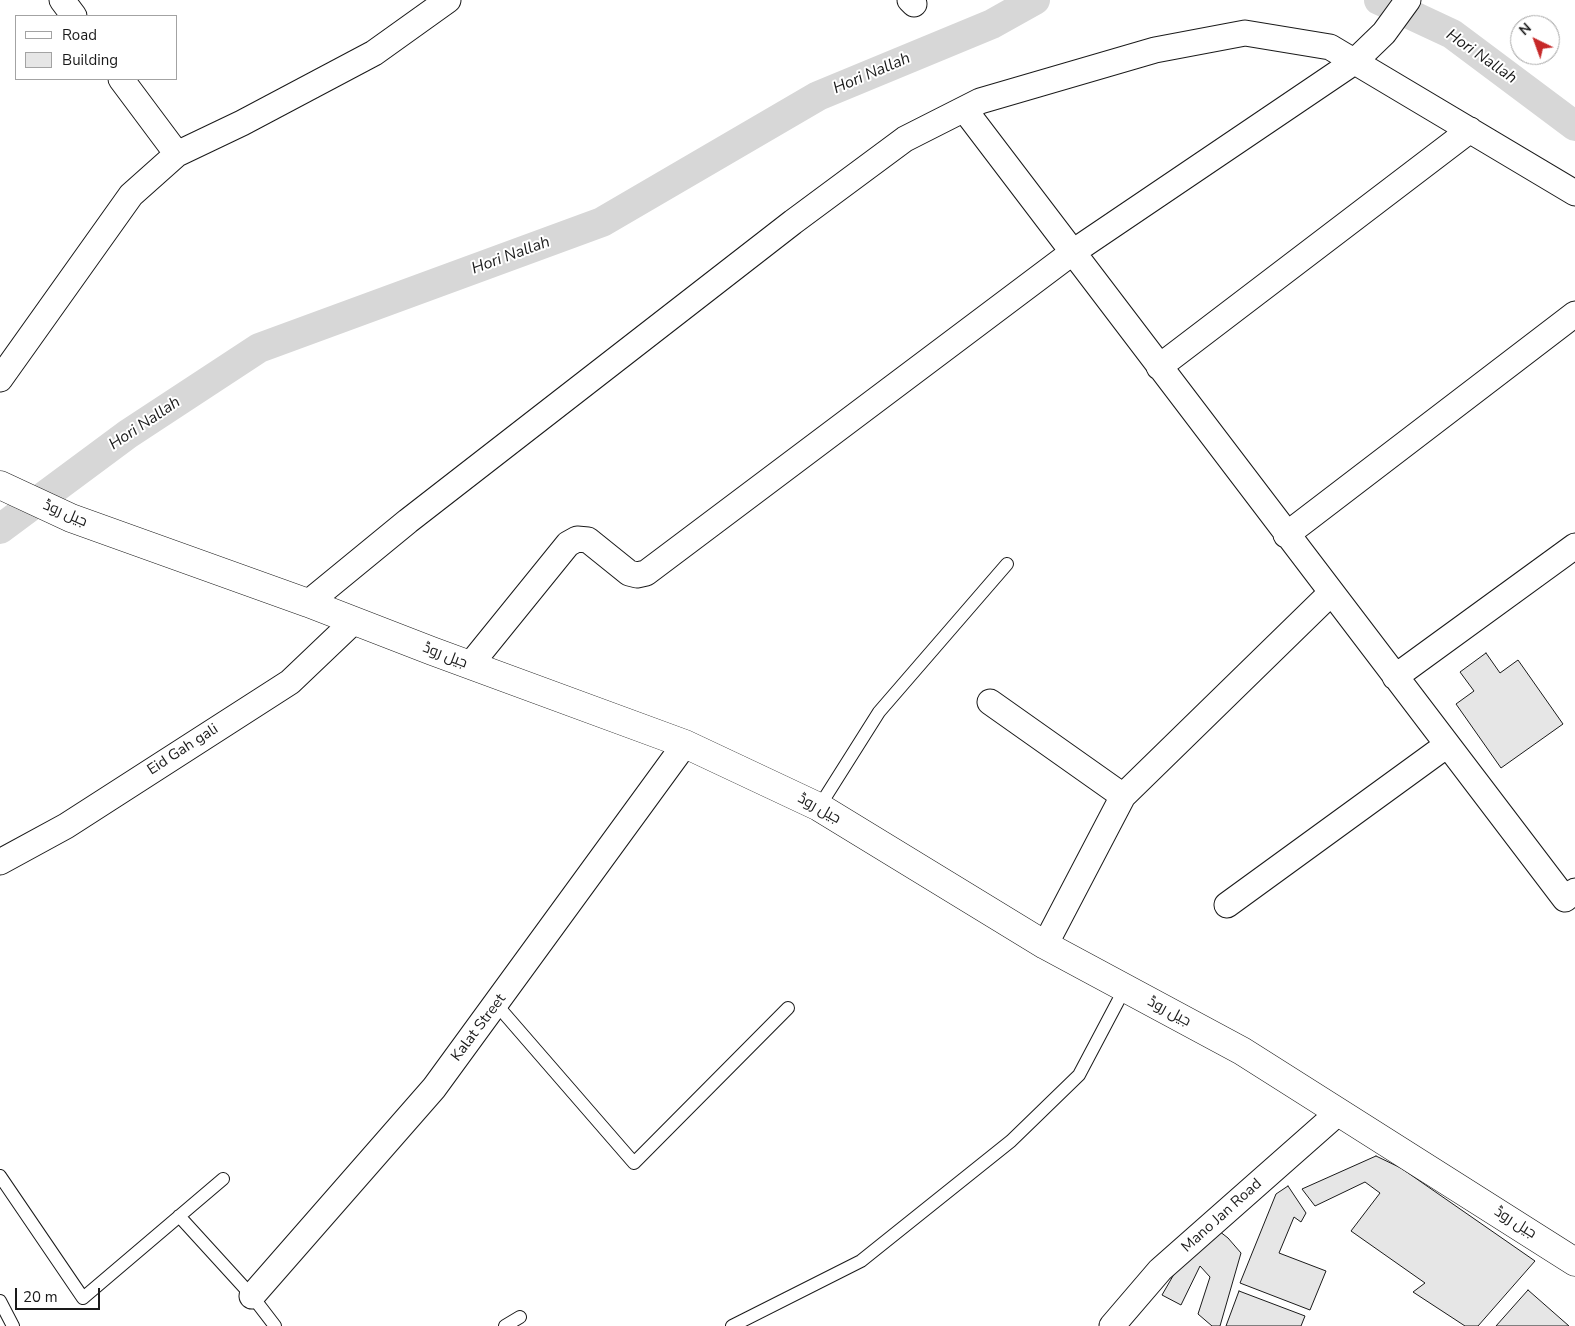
<!DOCTYPE html>
<meta charset="utf-8">
<style>
body{margin:0}
#map{position:relative;width:1575px;height:1326px;overflow:hidden;background:#fff;font-family:"Nunito Sans",sans-serif}
canvas{display:block}
.legend{position:absolute;left:15px;top:15px;width:162px;height:65px;box-sizing:border-box;background:#fff;border:1px solid #a3a3a3;margin:0;padding:6px 9px;list-style:none;font-size:15px;color:#1a1a1a}
.legend li{display:flex;align-items:center;gap:10px;height:25px}
.legend b{width:25px;border:1px solid #a3a3a3}
.north{position:absolute;left:1510px;top:15px;width:50px;height:50px;box-sizing:border-box;background:#fff;border:1px solid #a3a3a3;border-radius:50%;rotate:318deg;font-size:14px;font-weight:700;line-height:20px;text-align:center;color:#1a1a1a}
.north::after{content:'';display:block;margin:auto;width:18px;height:22px;background:#c62828;clip-path:polygon(50% 0,100% 100%,50% 72%,0 100%)}
.scale{position:absolute;left:15px;top:1288px;width:85px;height:22px;box-sizing:border-box;border:2px solid #1a1a1a;border-top:0;padding-left:6px;font-size:15px;line-height:18px;white-space:nowrap;color:#1a1a1a;-webkit-text-stroke:4px #fff;paint-order:stroke}
</style>
<div id="map">
<canvas width="1575" height="1326"></canvas>
<ul class="legend">
<li><b style="height:6px;background:#fff"></b>Road</li>
<li><b style="height:14px;background:#e6e6e6"></b>Building</li>
</ul>
<div class="north">N</div>
<div class="scale">20 m</div>
</div>
<script>
const ctx = document.querySelector('canvas').getContext('2d');
ctx.lineJoin = 'round';
const poly = rows => new Path2D(rows.map(r => 'M' + r).join(''));
function stroke(path, color, width, dash) { ctx.strokeStyle = color; ctx.lineWidth = width; ctx.lineCap = dash ? 'butt' : 'round'; ctx.setLineDash(dash || []); ctx.stroke(path); }
function fillPath(path, color) { ctx.fillStyle = color; ctx.fill(path, 'evenodd'); }
function write(font, color, halo, rows, align = 'center') {
  ctx.font = font + ' "Nunito Sans",Cairo,sans-serif'; ctx.lineWidth = 4; ctx.setLineDash([]); ctx.textBaseline = 'middle'; ctx.strokeStyle = halo; ctx.fillStyle = color; for (const [text, x, y, turn = 0] of rows) {
    ctx.save(); ctx.translate(x, y); ctx.rotate((+turn || 0) * Math.PI / 180); ctx.textAlign = isNaN(turn) ? turn : align; if (halo) ctx.strokeText(text, 0, 0); ctx.fillText(text, 0, 0); ctx.restore();
  }
}
stroke(poly([
 [1379,0,1452,34,1575,126],
 [0,529,128,434,259,348,602,222,818,96,992,24,1035,0]
]), '#d7d7d7', 30);
const building = poly([
 [1486,653,1500,673,1518,660,1563,724,1501,768,1456,704,1474,691,1460,672,1486,653],
 [1376,1156,1401,1168,1535,1261,1478,1326,1465,1326,1413,1292,1425,1283,1351,1231,1380,1193,1365,1182,1315,1206,1302,1189,1376,1156],
 [1288,1186,1306,1213,1301,1222,1294,1217,1279,1253,1326,1271,1310,1310,1240,1283,1276,1194,1288,1186],
 [1219,1231,1228,1238,1241,1253,1220,1326,1212,1326,1198,1314,1210,1277,1200,1266,1181,1305,1162,1295,1181,1262,1219,1231],
 [1528,1290,1569,1326,1496,1326,1528,1290],
 [1239,1291,1305,1316,1301,1326,1226,1326,1239,1291]
]);
fillPath(building, '#e6e6e6');
stroke(building, '#1a1a1a', 1);
const lane = poly([
 [819,807,879,712,1007,564],
 [496,1004,634,1163,788,1008],
 [0,1176,83,1298,223,1179],
 [179,1216,252,1296,275,1326],
 [0,1301,13,1326],
 [505,1326,520,1317],
 [732,1326,861,1261,1011,1141,1079,1075,1125,988]
]);
const street = poly([
 [62,0,74,16],
 [910,0,914,4],
 [121,79,177,154],
 [964,109,1565,899,1575,891],
 [1159,367,1470,130],
 [0,379,131,195,177,154,242,123,374,53,448,0],
 [1286,535,1575,314],
 [308,603,408,521,793,222,905,139,980,101,1155,50,1245,33,1330,47,1575,193],
 [470,665,568,544,577,539,588,540,629,573,637,575,646,573,1073,252,1354,62,1384,33,1408,0],
 [1395,677,1575,546],
 [990,702,1123,796],
 [0,862,66,826,290,682,354,621],
 [1227,905,1447,745],
 [1045,945,1123,796,1331,593],
 [252,1296,434,1088,685,744],
 [1112,1326,1160,1270,1339,1112]
]);
const secondary = poly([
 [0,485,71,518,308,603,432,651,685,744,819,807,1045,945,1242,1051,1575,1262]
]);
stroke(lane, '#1a1a1a', 14);
stroke(street, '#1a1a1a', 27);
stroke(secondary, '#1a1a1a', 29);
stroke(lane, '#fff', 12);
stroke(street, '#fff', 25);
stroke(secondary, '#fff', 28);
write('15px', '#1a1a1a', '#fff', [
 ["جیل روڈ",65,514,23],
 ["جیل روڈ",445,656,21],
 ["Eid Gah gali",183,750,-33],
 ["جیل روڈ",819,809,29],
 ["جیل روڈ",1169,1012,28],
 ["Kalat Street",479,1028,-53],
 ["Mano Jan Road",1222,1216,-42],
 ["جیل روڈ",1515,1223,32]
]);
write('italic 16px', '#1a1a1a', '#fff', [
 ["Hori Nallah",1481,57,35],
 ["Hori Nallah",872,74,-23],
 ["Hori Nallah",511,256,-20],
 ["Hori Nallah",145,424,-34]
]);
</script>
